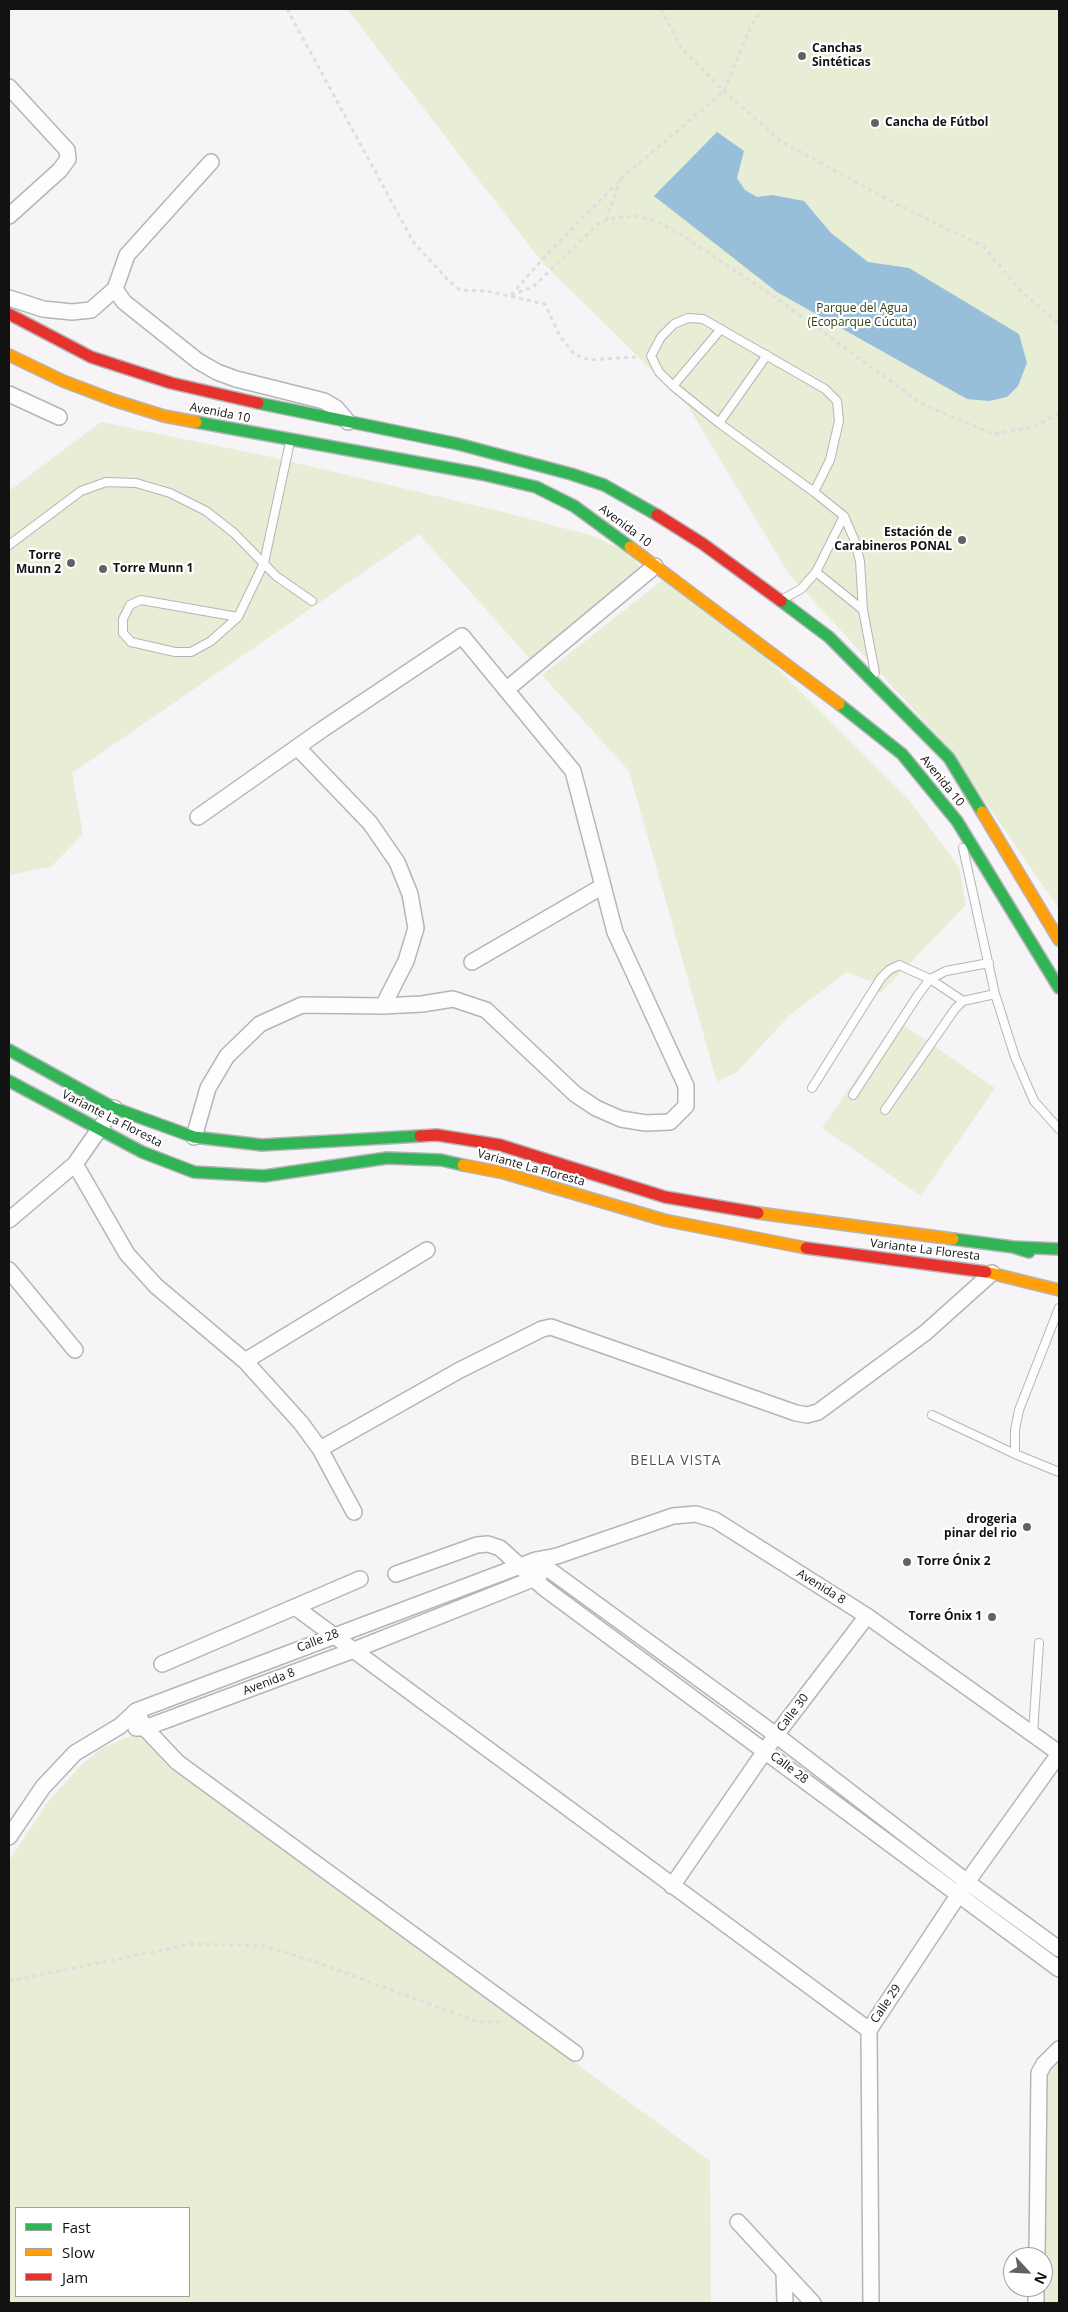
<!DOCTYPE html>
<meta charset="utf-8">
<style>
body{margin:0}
#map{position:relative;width:1068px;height:2312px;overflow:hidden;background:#f6f4f7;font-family:"Open Sans",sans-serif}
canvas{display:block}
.frame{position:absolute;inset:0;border:10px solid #121213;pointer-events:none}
.legend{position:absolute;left:15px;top:2207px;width:175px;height:90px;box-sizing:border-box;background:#fff;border:1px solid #a0a0a1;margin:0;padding:6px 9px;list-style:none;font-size:15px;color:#121213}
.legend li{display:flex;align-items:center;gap:10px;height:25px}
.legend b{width:25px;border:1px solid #a0a0a1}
.north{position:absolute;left:1003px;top:2247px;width:50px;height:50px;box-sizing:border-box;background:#fff;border:1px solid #a0a0a1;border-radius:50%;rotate:115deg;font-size:14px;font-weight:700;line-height:20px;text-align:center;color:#121213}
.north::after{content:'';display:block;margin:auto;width:18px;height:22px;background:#626163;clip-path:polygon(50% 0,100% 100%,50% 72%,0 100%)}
</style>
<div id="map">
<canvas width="1068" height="2312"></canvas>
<div class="frame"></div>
<ul class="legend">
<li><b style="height:6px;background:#30b455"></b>Fast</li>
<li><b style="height:6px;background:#ff9f0a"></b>Slow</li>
<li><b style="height:6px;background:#e5322d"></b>Jam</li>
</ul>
<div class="north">N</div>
</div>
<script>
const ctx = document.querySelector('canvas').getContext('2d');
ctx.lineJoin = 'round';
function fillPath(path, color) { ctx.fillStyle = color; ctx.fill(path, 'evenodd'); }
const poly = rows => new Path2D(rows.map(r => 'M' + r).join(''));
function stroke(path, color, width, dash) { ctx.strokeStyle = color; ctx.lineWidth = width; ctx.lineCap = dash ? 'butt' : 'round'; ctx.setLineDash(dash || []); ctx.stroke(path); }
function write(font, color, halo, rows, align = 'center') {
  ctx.font = font + ' "Open Sans",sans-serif'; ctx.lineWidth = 4.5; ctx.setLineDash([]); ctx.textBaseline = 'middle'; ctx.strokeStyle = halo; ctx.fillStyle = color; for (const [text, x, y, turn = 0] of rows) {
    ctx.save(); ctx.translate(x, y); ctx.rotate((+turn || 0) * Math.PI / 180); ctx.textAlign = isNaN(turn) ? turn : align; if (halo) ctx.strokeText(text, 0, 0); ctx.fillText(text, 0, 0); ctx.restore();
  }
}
fillPath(poly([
 [347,9,1059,9,1059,909,947,746,789,574,688,406,542,262],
 [101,422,267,456,503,512,593,536,630,553,640,567,530,659,419,534,72,773,83,834,51,867,9,875,9,491],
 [664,579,760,651,909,800,959,867,966,905,880,994,872,982,847,972,790,1015,737,1072,717,1082,629,771,542,675],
 [896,1020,995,1088,921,1196,822,1128],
 [138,1733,166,1765,710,2161,711,2303,9,2303,9,1861,47,1803,81,1765,102,1748],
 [16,2208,189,2208,189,2296,16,2296],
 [1059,2060,1059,2303,1044,2303,1045,2074]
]), '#e7eed5');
fillPath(poly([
 [717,132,744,151,737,178,745,190,757,197,772,195,804,201,831,233,868,262,909,268,1019,334,1027,363,1018,386,1007,397,989,401,967,399,777,292,654,196]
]), '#98bfda');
const lane = poly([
 [673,386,721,329],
 [719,423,767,355],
 [814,492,830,460,839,421,837,401,825,389,703,319,688,318,674,324,661,337,651,356,659,372,673,386,719,423,814,492,844,516,854,539,860,561,863,610,875,673],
 [9,545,81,491,106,482,136,483,170,493,206,511,234,533,276,576,312,601],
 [816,572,863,610],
 [783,599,801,589,816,572,844,516],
 [141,600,187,608,238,617,211,641,191,652,175,652,131,642,123,633,123,619,130,605,141,600],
 [238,617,264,563,290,442],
 [963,848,995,994,1015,1057,1034,1101,1059,1129],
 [812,1088,881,978,889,970,899,965,930,979,963,1001],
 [853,1095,918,995,930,979,946,971,989,963],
 [885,1110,955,1009,963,1001,995,994],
 [1059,1308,1019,1410,1015,1430,1015,1454,1059,1472],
 [932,1415,1015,1454],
 [1033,1734,1039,1643]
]);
const street = poly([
 [9,87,67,150,68,159,60,170,9,216],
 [115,289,124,302,198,361,217,372,236,379,324,401,336,408,348,422],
 [9,298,43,309,72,312,91,310,115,289,127,255,211,162],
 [9,394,59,417],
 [507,689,655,566],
 [297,747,370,823,397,862,410,894,416,928,406,961,383,1006],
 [472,962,603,886],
 [194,1137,208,1088,227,1056,260,1024,302,1005,383,1006,422,1004,453,999,486,1010,575,1094,596,1108,621,1119,646,1123,670,1122,686,1106,686,1086,615,932,573,771,462,636,323,729,198,817],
 [75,1164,127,1254,156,1286,245,1361,301,1423,320,1449,354,1512],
 [9,1220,75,1164,114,1108],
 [9,1270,75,1350],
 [245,1361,427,1250],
 [320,1449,460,1370,542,1329,551,1327,796,1413,807,1415,818,1412,925,1333,992,1273],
 [536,1560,776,1735,967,1882,1059,1949],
 [396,1574,477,1545,488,1544,500,1548,544,1588,1059,1969],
 [295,1607,869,2030],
 [162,1664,360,1579],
 [136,1711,145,1728,177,1762,575,2053],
 [136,1728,145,1728,354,1650,533,1579,541,1573],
 [9,1837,43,1787,75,1753,120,1726,136,1711,536,1560,557,1556,673,1516,696,1514,715,1520,867,1616,1059,1753],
 [672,1886,776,1735,867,1616],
 [738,2222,813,2303],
 [1037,2257,1039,2073,1044,2064,1059,2049],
 [784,2272,785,2303],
 [871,2303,869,2030,967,1882,1059,1754],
 [1036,2303,1036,2287]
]);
const fast = poly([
 [258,403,458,444,571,474,604,485,657,515],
 [196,422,481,474,536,487,574,506,630,547],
 [781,601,829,637,949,758,982,812],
 [839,704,902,754,957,821,1059,988],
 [9,1050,114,1108,194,1137,262,1145,420,1136],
 [9,1081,142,1152,194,1172,264,1176,387,1158,441,1160,463,1165],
 [953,1239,1013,1247,1029,1252],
 [1013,1247,1059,1249]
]);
const slow = poly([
 [9,355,63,381,113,400,164,416,196,422],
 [630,547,839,704],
 [982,812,1059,940],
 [463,1165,504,1173,664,1220,806,1248],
 [758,1213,953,1239],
 [986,1272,1059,1290]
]);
const jam = poly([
 [9,314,91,357,171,383,258,403],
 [657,515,703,544,781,601],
 [420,1136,437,1135,500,1145,665,1197,758,1213],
 [806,1248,986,1272]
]);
stroke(lane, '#b5b4b6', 10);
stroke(street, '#b5b4b6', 18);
stroke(fast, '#b5b4b6', 14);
stroke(slow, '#b5b4b6', 14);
stroke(jam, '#b5b4b6', 14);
stroke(poly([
 [287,9,414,243,448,280,460,290,486,291,545,304,560,336,574,354,589,360,637,357],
 [661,9,682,49,724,91,782,142,900,206,983,246,1021,291,1059,324],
 [606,220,621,179],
 [511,295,533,287,598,224,614,218,637,216,656,221,680,234,779,300,922,404,993,434,1034,427,1059,413],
 [511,295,548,253,622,178,724,91,751,26,762,9],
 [9,1981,192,1944,264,1946,316,1962,478,2022,502,2022]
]), '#dededf', 3, [4, 4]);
stroke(lane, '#fefdfe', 8);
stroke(street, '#fefdfe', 15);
stroke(fast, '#30b455', 11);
stroke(slow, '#ff9f0a', 11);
stroke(jam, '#e5322d', 11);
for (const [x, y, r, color] of [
 [802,56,5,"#626163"],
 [875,123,5,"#626163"],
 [962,540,5,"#626163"],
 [71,563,5,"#626163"],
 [103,569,5,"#626163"],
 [1027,1527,5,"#626163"],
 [907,1562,5,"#626163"],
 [992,1617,5,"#626163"]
]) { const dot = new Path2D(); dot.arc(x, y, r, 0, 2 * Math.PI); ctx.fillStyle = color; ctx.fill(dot); stroke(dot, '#fff', 2); }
write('bold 12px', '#121213', '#fff', [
 ["Canchas",812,49],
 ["Sintéticas",812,63],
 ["Cancha de Fútbol",885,123],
 ["Estación de",952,533,"right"],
 ["Carabineros PONAL",952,547,"right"],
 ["Torre",61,556,"right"],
 ["Munn 2",61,570,"right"],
 ["Torre Munn 1",113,569],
 ["drogeria",1017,1520,"right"],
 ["pinar del rio",1017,1534,"right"],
 ["Torre Ónix 2",917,1562],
 ["Torre Ónix 1",982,1617,"right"]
], 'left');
write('12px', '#354115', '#fff', [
 ["Parque del Agua",862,309],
 ["(Ecoparque Cúcuta)",862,323]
]);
write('12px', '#121213', '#fff', [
 ["Avenida 10",220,413,11],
 ["Avenida 10",625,526,37],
 ["Avenida 10",942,781,51],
 ["Variante La Floresta",112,1119,27],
 ["Variante La Floresta",531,1168,15],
 ["Variante La Floresta",925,1250,7],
 ["Avenida 8",821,1587,32],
 ["Calle 28",318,1641,-21],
 ["Avenida 8",269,1682,-21],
 ["Calle 30",793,1713,-53],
 ["Calle 28",789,1768,37],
 ["Calle 29",886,2004,-56]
]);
ctx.letterSpacing = '1px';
write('14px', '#514f53', '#fff', [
 ["BELLA VISTA",676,1461]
]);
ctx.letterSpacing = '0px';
</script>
